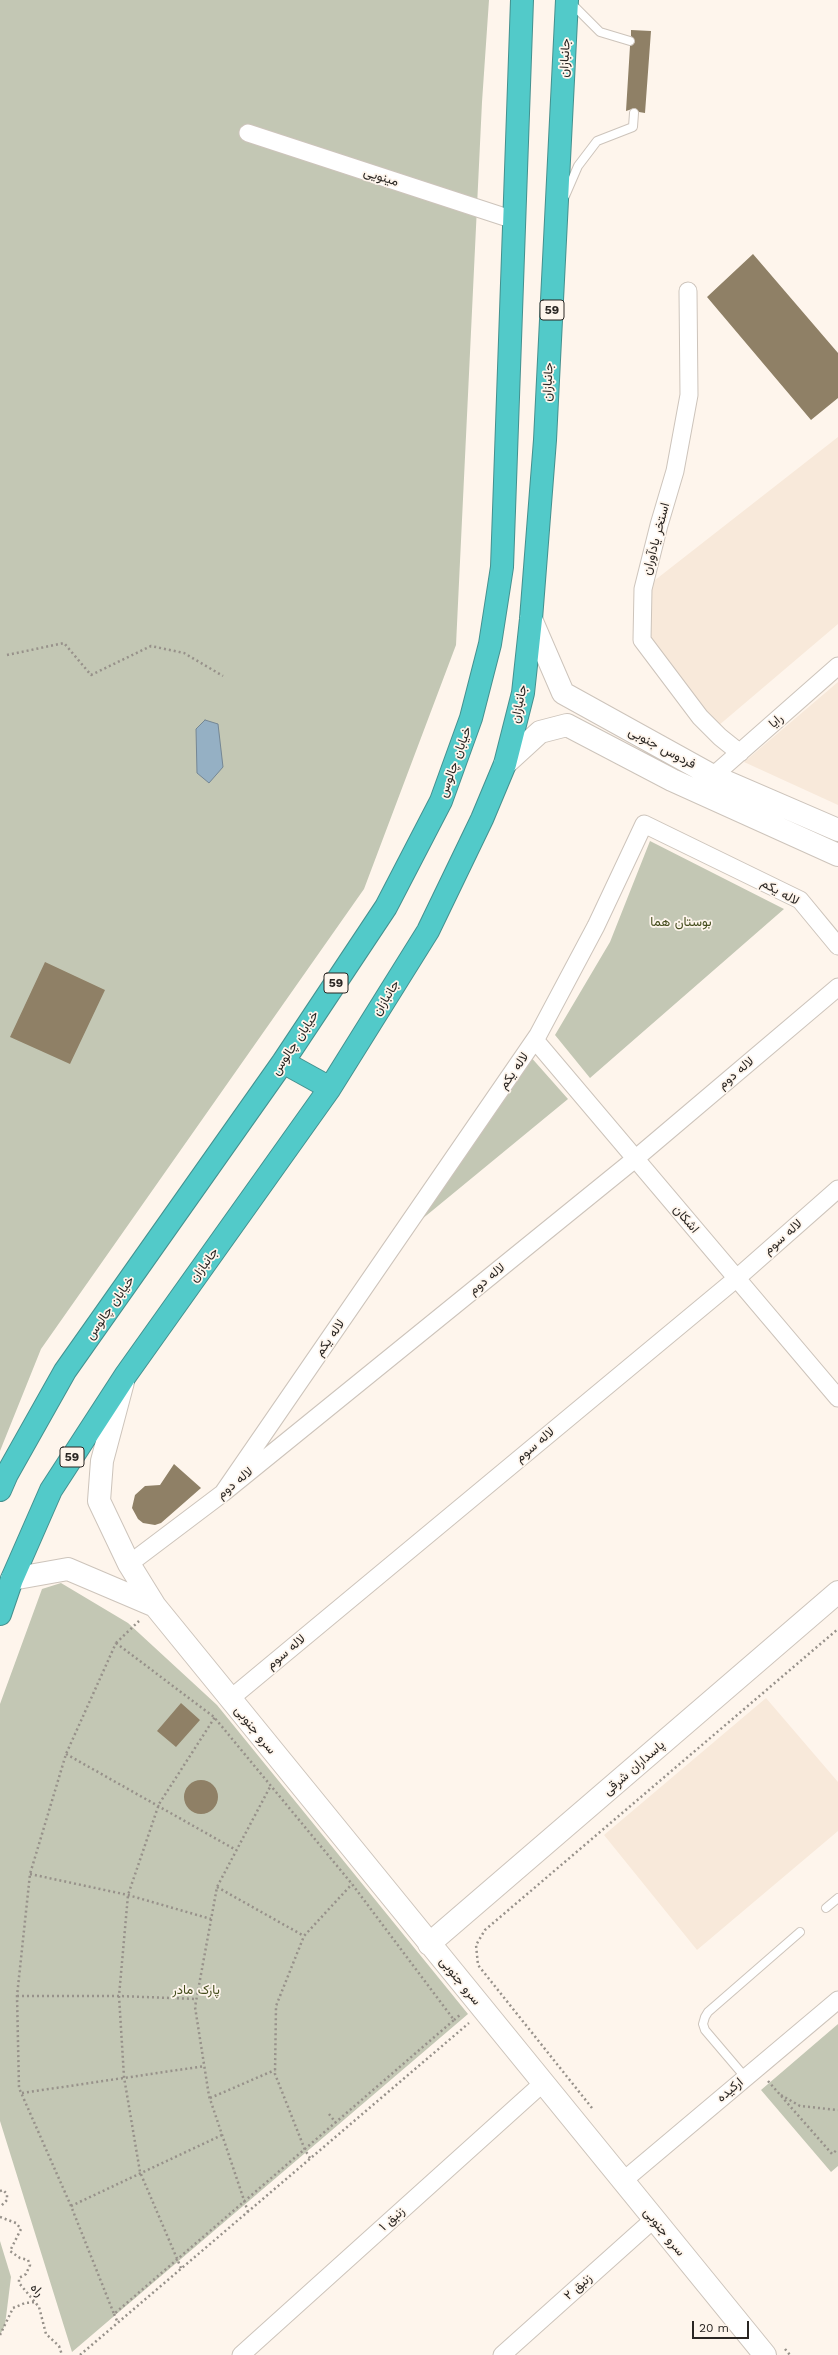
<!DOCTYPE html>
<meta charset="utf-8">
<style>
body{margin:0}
#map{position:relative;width:838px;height:2355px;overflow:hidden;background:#fef5ec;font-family:"Work Sans",sans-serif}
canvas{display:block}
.scale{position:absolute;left:692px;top:2321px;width:57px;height:18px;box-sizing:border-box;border:2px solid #2a2623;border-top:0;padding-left:5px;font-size:12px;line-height:14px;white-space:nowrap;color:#2a2623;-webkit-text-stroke:3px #fef5ec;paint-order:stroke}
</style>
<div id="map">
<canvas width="838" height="2355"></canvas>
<div class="scale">20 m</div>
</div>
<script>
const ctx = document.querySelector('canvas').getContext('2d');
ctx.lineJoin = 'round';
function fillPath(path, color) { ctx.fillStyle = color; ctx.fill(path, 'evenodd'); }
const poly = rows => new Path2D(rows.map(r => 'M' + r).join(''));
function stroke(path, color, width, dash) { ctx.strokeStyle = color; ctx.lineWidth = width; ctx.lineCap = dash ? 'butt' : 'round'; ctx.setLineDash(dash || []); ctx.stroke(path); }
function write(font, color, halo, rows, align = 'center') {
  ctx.font = font + ' "Work Sans",Vazirmatn,sans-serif'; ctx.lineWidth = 3.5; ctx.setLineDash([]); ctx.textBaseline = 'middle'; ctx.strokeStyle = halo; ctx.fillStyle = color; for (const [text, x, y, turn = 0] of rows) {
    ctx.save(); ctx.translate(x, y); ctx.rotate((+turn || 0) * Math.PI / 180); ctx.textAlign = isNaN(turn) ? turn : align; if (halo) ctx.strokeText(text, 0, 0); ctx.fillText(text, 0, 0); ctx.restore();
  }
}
fillPath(poly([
 [838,437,838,624,718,726,649,637,650,584],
 [838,682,838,805,744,762],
 [766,1698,838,1782,838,1831,697,1950,604,1835]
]), '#f8e9da');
fillPath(poly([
 [0,0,489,0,482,102,456,645,364,889,41,1349,0,1451],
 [650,841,784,909,590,1078,555,1035,610,942],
 [529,1055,568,1099,399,1238],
 [61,1583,128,1623,217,1705,468,2014,72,2352,0,2121,0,1704,42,1589],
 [838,2024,838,2166,831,2172,761,2090],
 [0,2241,11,2277,5,2325,0,2335]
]), '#c3c7b4');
const water = poly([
 [205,720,218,724,223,767,209,783,197,773,196,729,205,720]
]);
fillPath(water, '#95b0c4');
stroke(water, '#758794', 1);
fillPath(poly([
 [631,30,651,31,645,113,639,112,635,108,626,111,630,46,635,42,631,36],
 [753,254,838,353,838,398,811,420,707,297],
 [45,962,105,990,70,1064,10,1037],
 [174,1464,201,1488,161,1523,155,1525,143,1523,138,1519,132,1508,135,1495,145,1486,160,1485],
 [181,1703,200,1720,176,1747,157,1731],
 '184 1797a17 17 0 1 1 34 0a17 17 0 1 1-34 0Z'
]), '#8f8066');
const lane = poly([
 [570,2,600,32,630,41],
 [565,196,578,166,597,141,633,127,634,113],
 [826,1908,838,1898],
 [745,2077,705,2030,703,2024,705,2017,708,2012,800,1932]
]);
const street = poly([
 [248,133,514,220],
 [688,291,689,395,675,471,659,525,643,589,642,640,700,717,720,737,740,753],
 [713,776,838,666],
 [535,1040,838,1398],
 [223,1493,538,1035,596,926,644,824,800,900,838,946],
 [129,1564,223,1493,635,1159,838,987],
 [230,1699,737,1278,838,1189],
 [623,2181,838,2000],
 [241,2355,543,2083],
 [502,2355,654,2219]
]);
const secondary = poly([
 [531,619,563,693,713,776,838,830],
 [505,764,540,732,567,725,672,780,838,855],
 [123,1382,102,1461,99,1501,129,1564,155,1606,765,2355],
 [12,1579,68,1569,155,1606],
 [429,1944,838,1592]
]);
const highway = poly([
 [283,1062,330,1088],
 [0,1490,7,1474,65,1371,283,1062,386,907,441,801,471,718,490,644,502,567,522,0],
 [0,1614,12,1579,51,1490,125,1376,330,1088,428,931,482,819,505,764,523,693,531,619,545,440,567,0]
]);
stroke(lane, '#cdc4bb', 10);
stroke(street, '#cdc4bb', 19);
stroke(secondary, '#cdc4bb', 24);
stroke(highway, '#44918f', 24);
stroke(poly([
 [7,655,64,643,91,675,151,646,184,653,223,676],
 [116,1643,214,1717,352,1884,454,2020,114,2314,71,2206,19,2088,17,1996,30,1874,66,1754,116,1643],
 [116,1643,139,1621],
 [66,1754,236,1850],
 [30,1874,128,1895,211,1919],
 [217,1887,304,1936],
 [17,1996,119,1996,197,1999],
 [454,2020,461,2014],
 [768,2081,832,2154,838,2149],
 [22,2093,205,2066],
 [781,2095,800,2106,838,2110],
 [210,2098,275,2070],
 [592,2108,478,1965,476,1945,485,1930,838,1629],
 [329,2114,336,2123],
 [310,2158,305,2150,275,2074,276,2006,304,1936,352,1884],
 [0,2191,3,2190,7,2194,7,2200,0,2207],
 [71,2206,222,2135],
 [248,2212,209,2096,195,2007,217,1887,271,1785],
 [0,2217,16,2223,21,2229,10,2251,20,2258,28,2260,30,2265,26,2274,19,2278,19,2283,39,2307,46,2334,59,2346,62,2355],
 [181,2268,140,2172,124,2077,119,1996,128,1895,159,1804,215,1717],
 [114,2314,118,2323],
 [0,2335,13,2308,25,2303,36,2302],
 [785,2349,790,2355],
 [80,2355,469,2023]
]), '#97918a', 2.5, [2, 3]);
stroke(lane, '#fff', 8);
stroke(street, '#fff', 17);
stroke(secondary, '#fff', 22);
stroke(highway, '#52cac9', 22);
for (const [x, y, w] of [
 [552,310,24],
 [336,983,24],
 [72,1457,24]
]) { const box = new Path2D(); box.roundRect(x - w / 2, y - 10, w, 20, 3); ctx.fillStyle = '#fef5ec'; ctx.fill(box); stroke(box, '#2a2623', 1); }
write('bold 12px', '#2a2623', null, [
 ["59",552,310],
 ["59",336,983],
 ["59",72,1457]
]);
write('13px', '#2a2623', '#fef5ec', [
 ["جانبازان",565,58,-87],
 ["مینویی",381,177,18],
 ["جانبازان",548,382,-87],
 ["استخر یادآوران",656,539,-75],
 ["جانبازان",519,704,-78],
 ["رایا",776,721,-41],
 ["فردوس جنوبی",662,748,28],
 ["خیابان چالوس",455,762,-70],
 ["لاله یکم",780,892,29],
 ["جانبازان",386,998,-58],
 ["خیابان چالوس",295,1043,-56],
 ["لاله یکم",514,1071,-55],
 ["لاله دوم",736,1073,-40],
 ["اشکان",686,1219,50],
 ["لاله سوم",783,1237,-41],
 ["جانبازان",204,1265,-54],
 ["لاله دوم",487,1279,-39],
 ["خیابان چالوس",110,1308,-55],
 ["لاله یکم",330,1338,-55],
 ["لاله سوم",535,1445,-40],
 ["لاله دوم",235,1483,-39],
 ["لاله سوم",286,1652,-40],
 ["سرو جنوبی",255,1730,51],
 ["پاسداران شرقی",634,1768,-41],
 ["سرو جنوبی",460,1981,51],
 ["ارکیده",730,2090,-40],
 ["زنبق ۱",392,2219,-42],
 ["سرو جنوبی",664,2232,51],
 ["زنبق ۲",578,2287,-42],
 ["راه",37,2290,46]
]);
write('13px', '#454d1d', '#fef5ec', [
 ["بوستان هما",681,922],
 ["پارک مادر",196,1990]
]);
</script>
